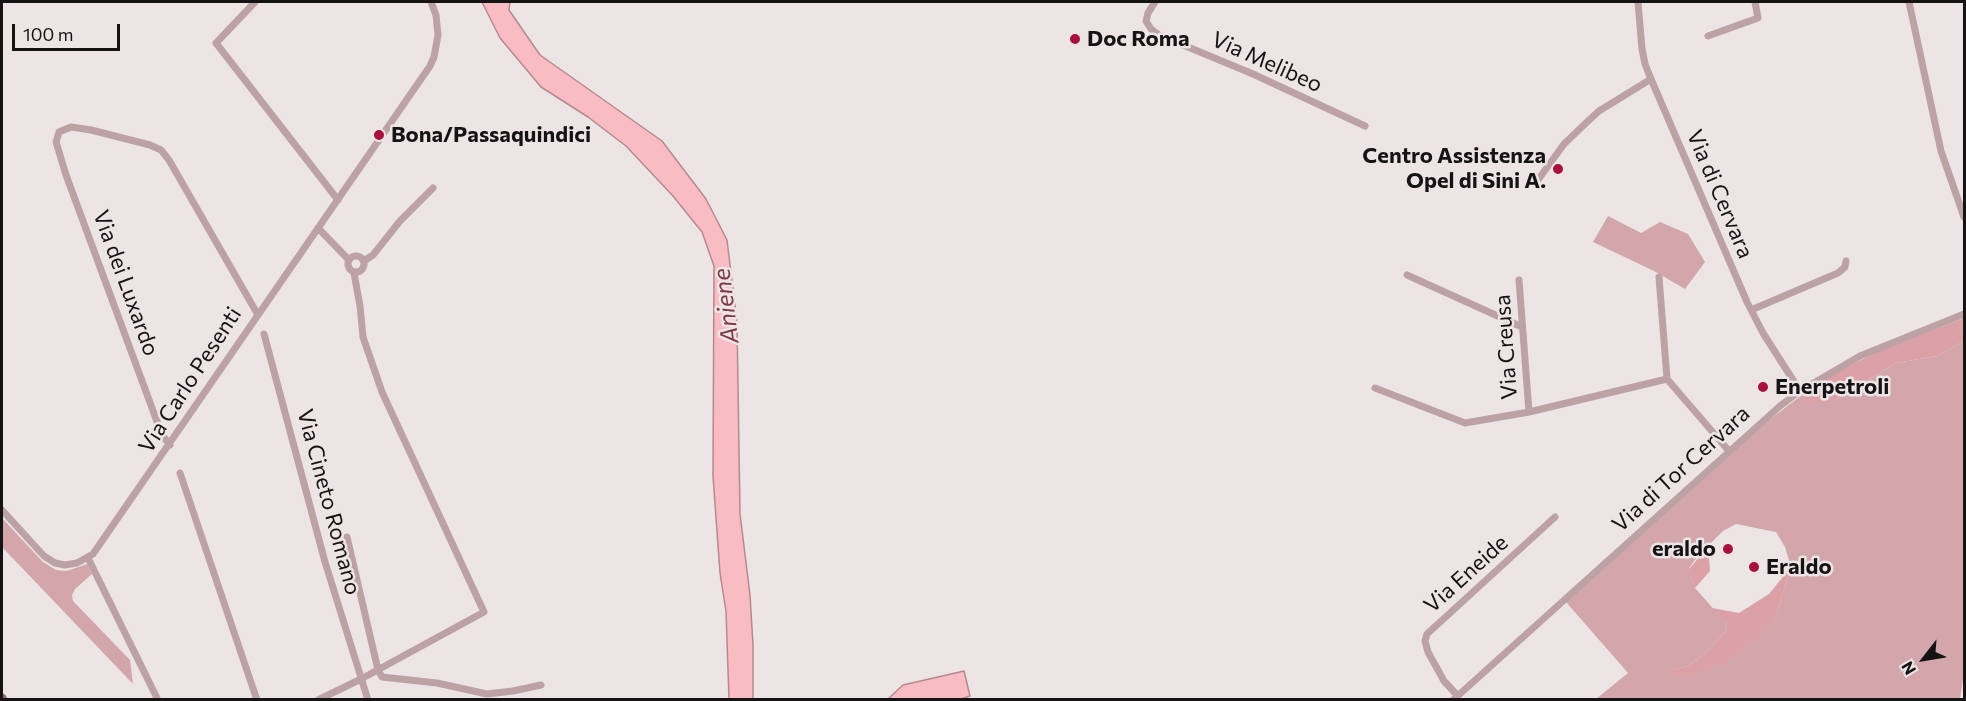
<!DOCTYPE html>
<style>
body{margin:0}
#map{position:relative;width:1966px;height:701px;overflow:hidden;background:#ece4e5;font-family:Commissioner,sans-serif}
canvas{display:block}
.frame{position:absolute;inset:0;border:3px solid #161314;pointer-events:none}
.north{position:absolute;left:1894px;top:629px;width:60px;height:60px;-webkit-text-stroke:4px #ece4e5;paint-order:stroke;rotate:239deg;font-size:16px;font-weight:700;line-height:24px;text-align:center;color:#161314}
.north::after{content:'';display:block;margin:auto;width:21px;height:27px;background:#161314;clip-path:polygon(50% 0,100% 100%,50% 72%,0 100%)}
.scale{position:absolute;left:12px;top:24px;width:108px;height:27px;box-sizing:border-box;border:3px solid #161314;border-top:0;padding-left:8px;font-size:18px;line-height:21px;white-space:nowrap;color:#161314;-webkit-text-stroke:4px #ece4e5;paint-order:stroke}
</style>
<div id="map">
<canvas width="1966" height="701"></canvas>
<div class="frame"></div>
<div class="north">N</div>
<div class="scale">100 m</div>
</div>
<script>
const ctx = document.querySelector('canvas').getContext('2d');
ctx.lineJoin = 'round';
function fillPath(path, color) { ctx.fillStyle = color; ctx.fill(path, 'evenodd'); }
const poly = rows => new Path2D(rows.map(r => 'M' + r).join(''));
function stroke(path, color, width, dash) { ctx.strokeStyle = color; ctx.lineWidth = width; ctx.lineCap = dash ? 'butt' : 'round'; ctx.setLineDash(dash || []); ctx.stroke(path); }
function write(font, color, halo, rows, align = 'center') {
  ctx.font = font + ' Commissioner,sans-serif'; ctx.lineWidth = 5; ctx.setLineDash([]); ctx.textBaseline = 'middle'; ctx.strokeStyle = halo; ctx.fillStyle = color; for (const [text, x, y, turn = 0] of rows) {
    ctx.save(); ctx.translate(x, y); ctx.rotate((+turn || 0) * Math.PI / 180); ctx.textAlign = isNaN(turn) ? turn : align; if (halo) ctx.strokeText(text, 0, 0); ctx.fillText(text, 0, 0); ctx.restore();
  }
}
fillPath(poly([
 [1608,216,1641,233,1660,222,1688,234,1705,262,1685,289,1654,271,1593,242],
 [1964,341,1964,673,1960,699,1596,699,1628,673,1566,602,1765,423,1802,395,1806,402,1835,400,1896,363,1937,356],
 [1736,524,1776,532,1785,547,1791,567,1777,612,1675,676,1672,670,1688,666,1706,653,1725,632,1727,624,1695,588,1689,568,1698,556,1723,531],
 [2,518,43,562,56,570,67,571,87,564,92,574,75,589,72,595,73,601,130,660,133,684,2,547]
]), '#d2a6ab');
fillPath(poly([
 [1964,318,1964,341,1937,356,1896,363,1835,400,1810,405,1806,402,1802,395,1844,368,1882,350],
 [1708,547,1710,571,1695,588,1689,569],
 [1791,567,1777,612,1757,638,1729,661,1690,677,1675,676,1671,670,1688,666,1706,653,1725,632,1727,624,1712,608,1739,613,1769,594]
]), '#dca0a7');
const water = poly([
 [482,2,510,2,509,10,540,55,662,141,706,199,727,240,737,322,740,514,750,595,753,645,753,699,729,699,726,611,720,573,713,476,714,266,702,232,673,196,626,146,588,117,541,87,500,38,482,2],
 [964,671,970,696,958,700,888,699,903,685,964,671]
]);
fillPath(water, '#fabcc3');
stroke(water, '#b6898e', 1.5);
stroke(poly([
 [255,2,216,43,338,200],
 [1155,2,1148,13,1146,21,1151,29,1159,35,1253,74,1365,126],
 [1638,2,1642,49,1645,64,1651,79,1747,302,1763,333,1800,391],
 [1909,2,1941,151,1964,217],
 [1708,36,1758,18,1755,2],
 [1538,180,1564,144,1587,122,1599,111,1651,79],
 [318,228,349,260],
 '348 264a8 8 0 1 1 16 0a8 8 0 1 1-16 0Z',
 [364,261,373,255,400,221,433,188],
 [1407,275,1522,327],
 [1659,277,1667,379,1729,451],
 [1519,280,1529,412],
 [1751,310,1838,273,1845,267,1846,261],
 [264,334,325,562,368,700],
 [1375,388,1465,423,1529,412,1667,379],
 [170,445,162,435,66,175,56,142,59,132,71,127,91,130,150,145,161,150,169,160,258,315],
 [180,473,257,700],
 [2,510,44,556,55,563,65,565,77,563,93,554,430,66,434,57,438,35,436,15,431,2],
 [347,537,378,670,382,677,437,683,487,694,513,691,541,685],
 [88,558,158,700],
 [1457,695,1444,681,1428,652,1425,641,1427,634,1555,517],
 [318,700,361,679,484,612,382,392,363,337,360,306,354,273],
 [1453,700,1780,406,1800,391,1860,356,1964,314]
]), '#bda2a5', 7);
stroke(poly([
 [2,698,3,700]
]), '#97686e', 9);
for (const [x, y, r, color] of [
 [1075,39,6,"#a71041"],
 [379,135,6,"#a71041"],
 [1558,169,6,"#a71041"],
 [1763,387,6,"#a71041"],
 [1728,549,6,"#a71041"],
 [1754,567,6,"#a71041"]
]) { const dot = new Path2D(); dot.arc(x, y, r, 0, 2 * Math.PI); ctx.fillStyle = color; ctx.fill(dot); stroke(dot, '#ece4e5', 2); }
write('bold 22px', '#161314', '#ece4e5', [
 ["Doc Roma",1087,39],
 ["Bona/Passaquindici",391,135],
 ["Centro Assistenza",1546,156,"right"],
 ["Opel di Sini A.",1546,181,"right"],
 ["Enerpetroli",1775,387],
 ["eraldo",1716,549,"right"],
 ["Eraldo",1766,567]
], 'left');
write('22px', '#161314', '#ece4e5', [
 ["Via Melibeo",1267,62,24],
 ["Via di Cervara",1720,194,67],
 ["Via dei Luxardo",126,283,70],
 ["Via Creusa",1506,347,-94],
 ["Via Carlo Pesenti",190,380,-57],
 ["Via di Tor Cervara",1681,469,-42],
 ["Via Cineto Romano",329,502,75],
 ["Via Eneide",1466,574,-42]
]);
write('italic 24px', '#813845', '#ece4e5', [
 ["Aniene",726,306,-97]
]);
</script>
